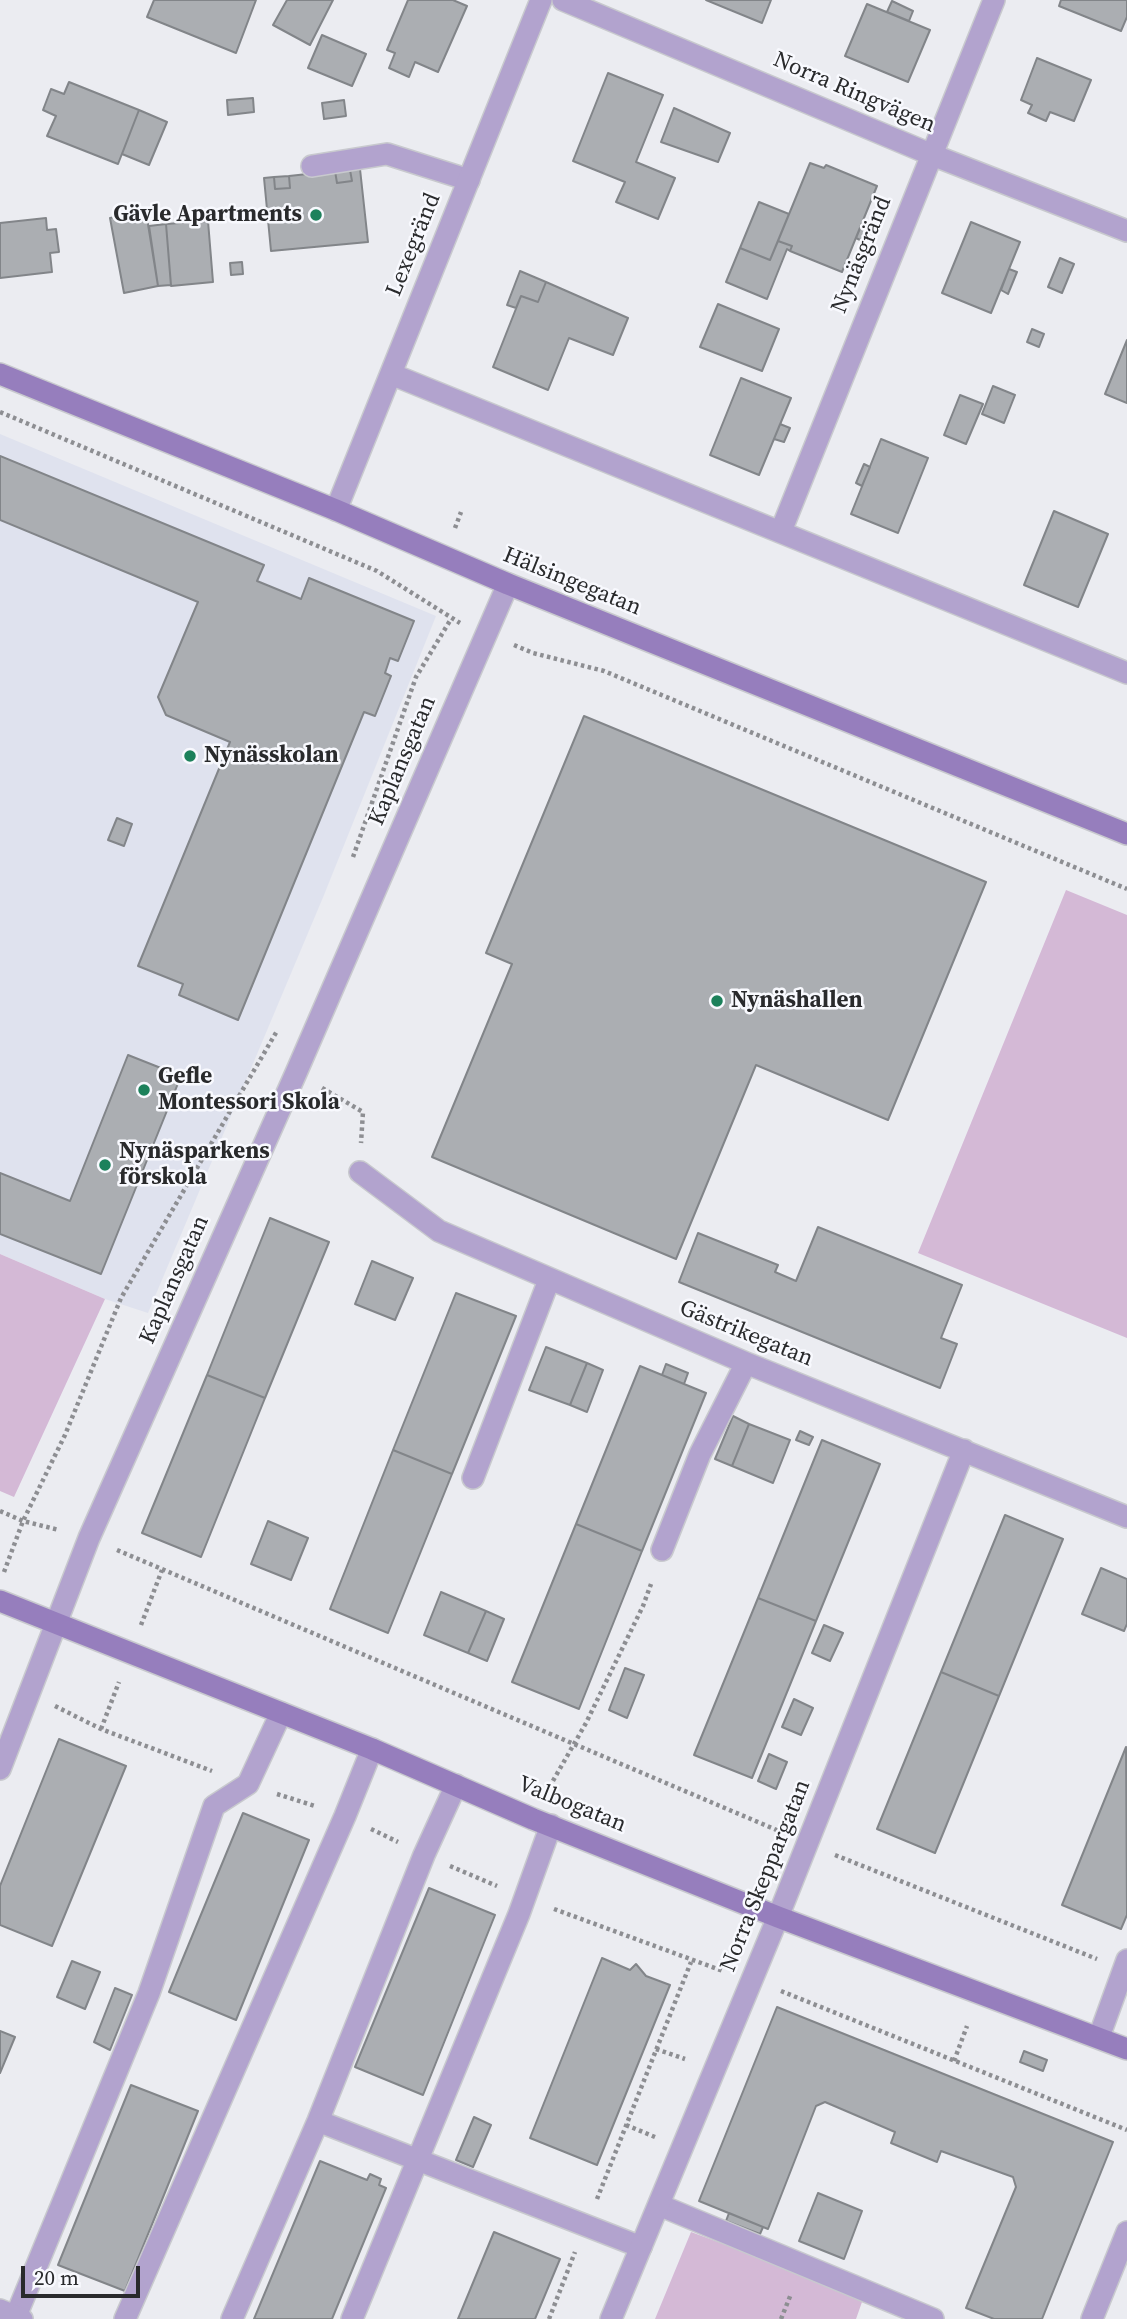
<!DOCTYPE html>
<meta charset="utf-8">
<style>
body{margin:0}
#map{position:relative;width:1127px;height:2319px;overflow:hidden;background:#ebecf1;font-family:"Source Serif 4",serif}
canvas{display:block}
.scale{position:absolute;left:21px;top:2266px;width:119px;height:32px;box-sizing:border-box;border:4px solid #292a2c;border-top:0;padding-left:9px;font-size:21px;line-height:24px;white-space:nowrap;color:#292a2c;-webkit-text-stroke:5px #f8f9fe;paint-order:stroke}
</style>
<div id="map">
<canvas width="1127" height="2319"></canvas>
<div class="scale">20 m</div>
</div>
<script>
const ctx = document.querySelector('canvas').getContext('2d');
ctx.lineJoin = 'round';
function fillPath(path, color) { ctx.fillStyle = color; ctx.fill(path, 'evenodd'); }
const poly = rows => new Path2D(rows.map(r => 'M' + r).join(''));
function stroke(path, color, width, dash) { ctx.strokeStyle = color; ctx.lineWidth = width; ctx.lineCap = dash ? 'butt' : 'round'; ctx.setLineDash(dash || []); ctx.stroke(path); }
function write(font, color, halo, rows, align = 'center') {
  ctx.font = font + ' "Source Serif 4",serif'; ctx.lineWidth = 5; ctx.setLineDash([]); ctx.textBaseline = 'middle'; ctx.strokeStyle = halo; ctx.fillStyle = color; for (const [text, x, y, turn = 0] of rows) {
    ctx.save(); ctx.translate(x, y); ctx.rotate((+turn || 0) * Math.PI / 180); ctx.textAlign = isNaN(turn) ? turn : align; if (halo) ctx.strokeText(text, 0, 0); ctx.fillText(text, 0, 0); ctx.restore();
  }
}
fillPath(poly([
 [0,434,436,616,324,895,148,1313,105,1299,0,1254]
]), '#dfe2ee');
fillPath(poly([
 [1066,890,1127,915,1127,1338,918,1253],
 [0,1254,105,1299,14,1497,0,1491],
 [691,2232,800,2272,862,2302,856,2319,655,2319]
]), '#d4b9d6');
const building = poly([
 [154,0,256,0,236,53,147,17,154,0],
 [287,0,333,0,310,45,273,25,287,0],
 [408,0,453,0,467,6,438,72,415,62,409,77,389,68,395,53,387,50,408,0],
 [706,0,771,0,762,23,706,0],
 [1061,0,1127,0,1127,17,1121,31,1059,6,1061,0],
 [892,1,913,11,909,21,887,12,892,1],
 [867,4,930,30,908,82,845,56,867,4],
 [322,35,366,54,352,86,308,68,322,35],
 [1037,58,1091,80,1074,121,1050,112,1046,121,1028,113,1032,105,1021,100,1037,58],
 [608,73,663,95,636,162,675,178,658,219,616,202,625,182,573,161,608,73],
 [69,82,139,110,118,164,47,136,56,116,43,110,51,89,64,94,69,82],
 [253,98,254,112,228,115,227,100,253,98],
 [344,100,346,116,324,119,322,103,344,100],
 [674,108,730,133,718,162,661,142,674,108],
 [139,110,167,122,149,165,122,154,139,110],
 [810,163,824,168,826,165,877,186,842,272,790,251,792,246,778,241,810,163],
 [360,169,368,242,271,251,264,178,274,177,275,189,290,188,289,176,335,171,337,183,352,181,350,170,360,169],
 [350,170,352,181,337,183,335,171,350,170],
 [289,176,290,188,275,189,274,177,289,176],
 [759,202,789,214,770,260,740,248,759,202],
 [132,214,147,218,158,286,124,293,110,218,132,214],
 [46,218,47,230,56,229,59,252,50,253,52,272,0,278,0,223,46,218],
 [208,221,213,282,171,286,166,224,208,221],
 [863,221,869,224,862,241,856,238,863,221],
 [971,222,1020,242,991,313,942,293,971,222],
 [166,224,171,285,158,286,149,226,166,224],
 [778,241,792,246,790,251,787,249,767,299,726,282,740,248,770,260,778,241],
 [1060,258,1074,264,1062,293,1048,287,1060,258],
 [242,262,243,274,231,275,230,263,242,262],
 [1009,269,1017,272,1008,294,1001,290,1009,269],
 [520,271,546,282,538,302,521,296,516,308,507,305,520,271],
 [546,282,628,318,613,355,569,338,548,390,493,367,521,296,538,302,546,282],
 [718,304,779,329,762,371,700,347,718,304],
 [1032,329,1044,334,1039,347,1027,342,1032,329],
 [1127,340,1127,403,1105,394,1127,340],
 [741,378,791,398,759,475,710,455,741,378],
 [993,386,1015,395,1004,423,982,414,993,386],
 [960,395,983,404,966,444,944,435,960,395],
 [780,424,790,428,784,442,774,439,780,424],
 [881,439,928,458,898,533,851,514,881,439],
 [0,456,264,565,257,581,301,599,309,578,414,621,398,661,390,658,385,673,391,676,375,716,364,712,238,1020,179,995,183,984,138,966,230,742,166,715,158,697,198,602,0,520,0,456],
 [864,464,870,467,862,486,856,483,864,464],
 [1054,511,1108,534,1078,607,1024,585,1054,511],
 [584,716,986,882,888,1120,756,1065,676,1259,432,1157,512,964,486,953,584,716],
 [117,818,132,824,124,846,108,840,117,818],
 [128,1055,181,1076,101,1274,0,1234,0,1173,70,1201,128,1055],
 [270,1218,329,1242,265,1398,207,1375,270,1218],
 [818,1227,962,1285,941,1338,957,1344,940,1388,679,1282,698,1233,778,1265,775,1272,796,1281,818,1227],
 [372,1261,413,1278,395,1320,355,1304,372,1261],
 [456,1293,516,1316,452,1474,393,1450,456,1293],
 [546,1347,587,1363,570,1405,529,1390,546,1347],
 [587,1363,603,1370,587,1412,570,1405,587,1363],
 [666,1364,688,1373,684,1384,662,1375,666,1364],
 [640,1366,706,1393,642,1551,576,1524,640,1366],
 [207,1375,265,1398,201,1557,142,1533,207,1375],
 [733,1416,749,1424,732,1466,715,1459,733,1416],
 [749,1424,790,1440,773,1483,732,1466,749,1424],
 [800,1431,813,1437,809,1445,796,1440,800,1431],
 [822,1440,880,1464,816,1621,758,1598,822,1440],
 [393,1450,452,1474,388,1633,330,1609,393,1450],
 [1005,1515,1063,1539,999,1696,941,1672,1005,1515],
 [268,1521,308,1538,291,1580,251,1564,268,1521],
 [576,1524,642,1551,579,1709,512,1682,576,1524],
 [1101,1568,1127,1579,1127,1624,1124,1631,1082,1614,1101,1568],
 [441,1592,486,1611,468,1653,424,1635,441,1592],
 [758,1598,816,1621,752,1778,694,1755,758,1598],
 [486,1611,504,1619,487,1661,468,1653,486,1611],
 [824,1625,843,1633,830,1661,812,1653,824,1625],
 [625,1668,644,1675,627,1718,609,1710,625,1668],
 [941,1672,999,1696,935,1853,877,1829,941,1672],
 [794,1699,813,1708,801,1735,782,1727,794,1699],
 [59,1739,126,1766,52,1946,0,1925,0,1886,59,1739],
 [1126,1747,1127,1915,1121,1929,1062,1905,1126,1747],
 [769,1754,787,1762,776,1789,758,1781,769,1754],
 [243,1813,309,1840,236,2020,169,1992,243,1813],
 [429,1888,495,1915,423,2095,355,2067,429,1888],
 [602,1958,630,1970,636,1964,646,1976,670,1985,597,2165,530,2138,602,1958],
 [72,1961,100,1972,85,2009,57,1997,72,1961],
 [115,1988,132,1995,110,2050,94,2042,115,1988],
 [777,2007,1113,2142,1042,2319,994,2319,966,2308,1016,2187,1013,2177,941,2151,937,2162,891,2143,895,2132,825,2102,816,2106,768,2229,699,2201,777,2007],
 [0,2031,15,2037,0,2073,0,2031],
 [1024,2051,1047,2060,1043,2071,1020,2062,1024,2051],
 [131,2085,198,2111,125,2291,58,2265,131,2085],
 [474,2117,491,2125,473,2167,456,2160,474,2117],
 [320,2161,367,2180,370,2174,381,2179,379,2185,386,2188,332,2319,254,2319,320,2161],
 [818,2193,862,2211,844,2259,799,2241,818,2193],
 [729,2213,763,2227,760,2234,726,2221,729,2213],
 [494,2232,560,2259,535,2319,458,2319,494,2232]
]);
fillPath(building, '#abaeb2');
stroke(building, '#828589', 2);
const lane = poly([
 [312,166,387,154,469,180],
 [318,2121,641,2247],
 [659,2205,933,2319],
 [16,2316,149,1993,214,1806,248,1784,281,1713],
 [125,2319,345,1816,372,1749],
 [232,2319,318,2121,424,1855,456,1785],
 [352,2319,519,1914,551,1825]
]);
const street = poly([
 [563,0,930,154,1127,231],
 [391,374,1127,673],
 [336,510,541,0],
 [781,531,994,0],
 [360,1172,439,1231,746,1363,1127,1517],
 [473,1478,549,1280],
 [662,1550,700,1454,746,1363],
 [0,1769,89,1538,296,1073,508,584],
 [1099,2037,1127,1960],
 [0,2310,22,2319],
 [611,2319,778,1917,964,1450],
 [1092,2319,1127,2232]
]);
const secondary = poly([
 [0,374,336,510,508,584,1127,834],
 [0,1601,372,1749,533,1819,778,1917,1127,2049]
]);
stroke(lane, '#c8c9ce', 24);
stroke(street, '#c8c9ce', 24);
stroke(secondary, '#c8c9ce', 24);
stroke(poly([
 [0,412,377,571,460,623],
 [455,528,461,512],
 [514,645,533,653,604,671,1127,889],
 [353,857,416,677,451,619],
 [322,1088,363,1112,361,1143],
 [0,1511,23,1521,59,1530],
 [117,1550,779,1831],
 [4,1572,23,1521,65,1435,121,1298,277,1031],
 [141,1625,162,1570],
 [55,1706,101,1729,212,1771],
 [101,1729,119,1682],
 [546,1793,586,1723,643,1606,651,1584],
 [277,1794,315,1806],
 [371,1829,398,1842],
 [835,1855,1097,1959],
 [450,1866,497,1886],
 [554,1909,723,1971],
 [781,1991,1127,2130],
 [656,2049,685,2059],
 [954,2061,967,2026],
 [626,2125,655,2137],
 [597,2199,691,1962],
 [549,2319,575,2252],
 [781,2319,791,2294]
]), '#8d8e92', 4.5, [3.5, 3.5]);
stroke(lane, '#b2a3ce', 21);
stroke(street, '#b2a3ce', 21);
stroke(secondary, '#967ebd', 21);
for (const [x, y, r, color] of [
 [316,215,7,"#1c815b"],
 [190,756,7,"#1c815b"],
 [717,1001,7,"#1c815b"],
 [144,1090,7,"#1c815b"],
 [105,1165,7,"#1c815b"]
]) { const dot = new Path2D(); dot.arc(x, y, r, 0, 2 * Math.PI); ctx.fillStyle = color; ctx.fill(dot); stroke(dot, '#f8f9fe', 2.5); }
write('23px', '#292a2c', '#f8f9fe', [
 ["Norra Ringvägen",854,93,23],
 ["Lexegränd",414,245,-68],
 ["Nynäsgränd",862,255,-68],
 ["Hälsingegatan",572,582,22],
 ["Kaplansgatan",403,761,-67],
 ["Kaplansgatan",175,1280,-66],
 ["Gästrikegatan",746,1334,22],
 ["Valbogatan",572,1805,22],
 ["Norra Skeppargatan",766,1876,-68]
]);
write('bold 23px', '#292a2c', '#f8f9fe', [
 ["Gävle Apartments",302,215,"right"],
 ["Nynässkolan",204,756],
 ["Nynäshallen",731,1001],
 ["Gefle",158,1077],
 ["Montessori Skola",158,1103],
 ["Nynäsparkens",119,1152],
 ["förskola",119,1178]
], 'left');
</script>
